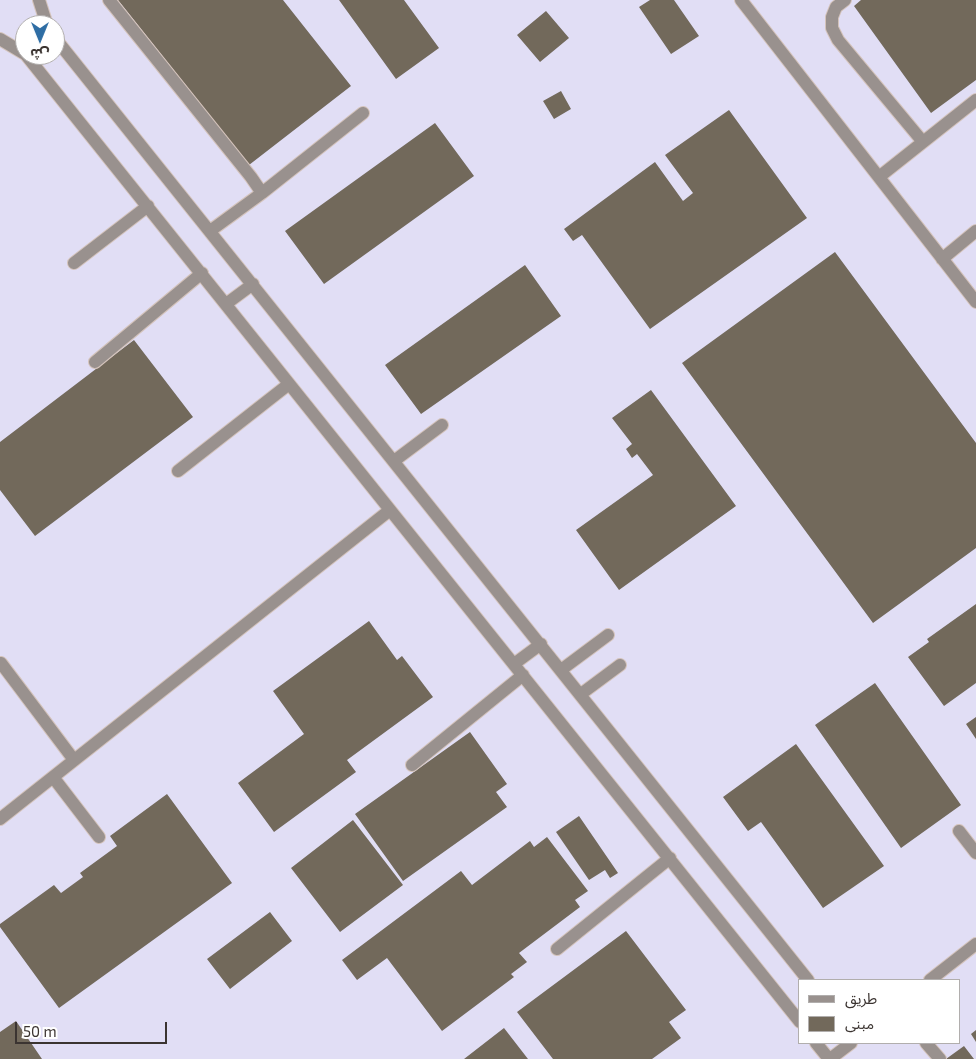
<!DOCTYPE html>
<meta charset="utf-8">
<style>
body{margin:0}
#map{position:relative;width:976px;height:1059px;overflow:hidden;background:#fae7de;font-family:"Exo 2","Noto Sans Arabic",sans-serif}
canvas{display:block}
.legend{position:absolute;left:798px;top:979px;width:162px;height:65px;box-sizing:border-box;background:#fff;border:1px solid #b1aead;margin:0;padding:6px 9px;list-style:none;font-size:15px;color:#3b3431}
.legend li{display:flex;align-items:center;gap:10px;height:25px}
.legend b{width:25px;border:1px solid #b1aead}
.north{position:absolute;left:15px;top:15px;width:50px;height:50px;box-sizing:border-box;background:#fff;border:1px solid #b1aead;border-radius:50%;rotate:180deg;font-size:14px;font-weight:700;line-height:20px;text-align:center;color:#3b3431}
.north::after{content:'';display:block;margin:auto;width:18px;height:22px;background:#2e6da4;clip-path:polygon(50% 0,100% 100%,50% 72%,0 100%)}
.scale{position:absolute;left:15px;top:1022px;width:152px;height:22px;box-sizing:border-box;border:2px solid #3b3431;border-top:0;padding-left:6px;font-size:15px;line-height:18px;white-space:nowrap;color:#3b3431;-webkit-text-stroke:4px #fff;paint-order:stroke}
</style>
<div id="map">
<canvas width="976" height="1059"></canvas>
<ul class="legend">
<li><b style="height:6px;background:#99918e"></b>طريق</li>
<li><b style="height:14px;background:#72695b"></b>مبنى</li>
</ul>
<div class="north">ش</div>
<div class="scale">50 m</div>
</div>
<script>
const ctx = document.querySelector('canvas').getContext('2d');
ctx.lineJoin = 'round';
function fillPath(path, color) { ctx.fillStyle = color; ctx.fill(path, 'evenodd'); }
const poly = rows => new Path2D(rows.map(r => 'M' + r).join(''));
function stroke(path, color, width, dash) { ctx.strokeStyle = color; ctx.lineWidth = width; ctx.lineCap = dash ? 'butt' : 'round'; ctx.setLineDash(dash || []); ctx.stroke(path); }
fillPath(poly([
 [0,0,976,0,976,1059,0,1059],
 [25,25,55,25,55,55,25,55],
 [800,980,960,980,960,1043,800,1043]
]), '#e1def5');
fillPath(poly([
 [118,0,283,0,351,86,249,165],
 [339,0,404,0,439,48,396,79],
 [650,0,674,0,699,36,671,54,639,7],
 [861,0,976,0,976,80,931,113,854,6],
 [546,11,569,38,540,62,517,35],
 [561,91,571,109,554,119,543,101],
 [729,110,807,218,650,329,582,235,573,241,564,229,655,162,683,201,693,193,665,155],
 [435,123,474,176,324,284,285,231],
 [835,252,976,443,976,548,873,623,682,363],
 [525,265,561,316,421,414,385,365],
 [134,340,193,417,35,536,0,490,0,442],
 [651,390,736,506,619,590,576,530,653,475,637,454,632,458,626,449,632,444,612,418],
 [976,604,976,683,944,706,908,657,929,642,927,639],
 [369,621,397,660,402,656,433,697,347,760,356,772,274,832,238,783,304,734,273,691],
 [875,683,961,805,901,848,815,725],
 [976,717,976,739,966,724],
 [470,732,507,784,496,792,507,807,403,881,355,814],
 [796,744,884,866,823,908,761,822,748,831,723,797],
 [167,794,232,883,59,1008,0,927,0,924,54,885,61,893,83,877,80,873,117,846,110,836],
 [579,816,618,873,610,878,605,870,589,880,556,832],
 [353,820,403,885,340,932,291,868],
 [547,837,588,891,575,900,580,907,519,953,527,962,511,974,514,977,442,1031,387,958,357,980,342,960,461,871,472,885,530,841,534,847],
 [270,912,292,941,230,989,207,959],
 [626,931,686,1010,669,1022,681,1038,652,1059,553,1059,517,1012],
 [16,1021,42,1059,0,1059,0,1032],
 [504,1028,528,1059,464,1059],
 [976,1030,976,1042,971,1034],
 [964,1046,974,1059,946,1059]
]), '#72695b');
const minor = poly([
 [39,0,47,25],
 [109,0,251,177,262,193],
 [741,0,976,302],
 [845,0,836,7,832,17,832,28,838,40,923,142],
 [55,38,808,980],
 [0,39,25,54],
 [26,55,800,1022],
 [879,177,976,100],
 [210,231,262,193,363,113],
 [942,259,976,231],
 [74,263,148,206],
 [226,304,253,284],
 [95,362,202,273],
 [394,461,442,425],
 [178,471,289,384],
 [1,663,74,760],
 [514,664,541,644],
 [561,670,608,635],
 [581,694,620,665],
 [412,765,523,675],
 [53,777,99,837],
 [0,819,390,510],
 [959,831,976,853],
 [557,949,670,858],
 [930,980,976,944],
 [816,1043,829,1059],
 [926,1043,940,1059],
 [830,1059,851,1043]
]);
stroke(minor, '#d4c3bb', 14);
stroke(minor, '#99918e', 12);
</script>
